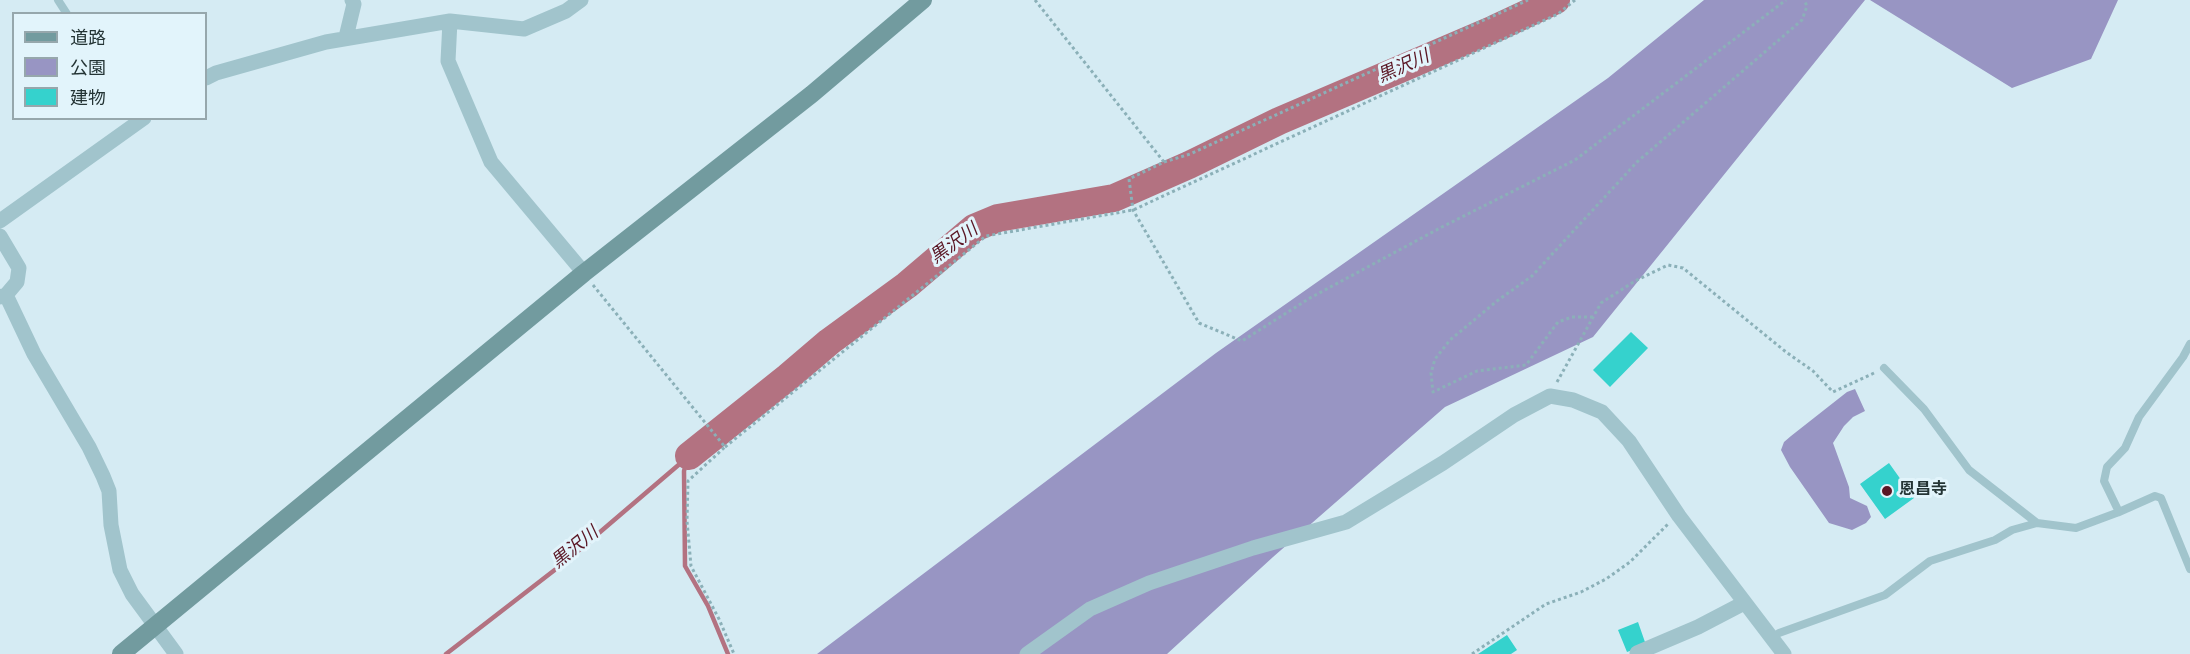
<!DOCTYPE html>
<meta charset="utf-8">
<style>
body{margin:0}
#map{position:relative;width:2190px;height:654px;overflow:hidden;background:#d5ebf3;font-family:Overpass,"Noto Sans JP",sans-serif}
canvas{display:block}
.legend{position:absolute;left:12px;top:12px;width:195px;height:108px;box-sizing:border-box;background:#e2f4fb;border:2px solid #96a7ac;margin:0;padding:8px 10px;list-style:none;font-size:18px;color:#243435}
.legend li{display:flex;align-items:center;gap:12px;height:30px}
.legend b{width:30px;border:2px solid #96a7ac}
</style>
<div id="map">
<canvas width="2190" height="654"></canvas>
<ul class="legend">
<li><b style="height:8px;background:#729b9f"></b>道路</li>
<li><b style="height:16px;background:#9895c3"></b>公園</li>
<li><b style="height:16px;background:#35d2cd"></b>建物</li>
</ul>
</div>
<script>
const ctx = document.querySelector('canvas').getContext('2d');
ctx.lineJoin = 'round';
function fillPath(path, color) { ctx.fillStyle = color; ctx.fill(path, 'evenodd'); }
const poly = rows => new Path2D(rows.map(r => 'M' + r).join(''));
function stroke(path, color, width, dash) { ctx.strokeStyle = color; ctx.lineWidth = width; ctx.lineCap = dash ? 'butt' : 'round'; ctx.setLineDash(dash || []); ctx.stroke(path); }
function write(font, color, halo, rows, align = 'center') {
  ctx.font = font + ' Overpass,"Noto Sans JP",sans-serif'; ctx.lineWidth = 6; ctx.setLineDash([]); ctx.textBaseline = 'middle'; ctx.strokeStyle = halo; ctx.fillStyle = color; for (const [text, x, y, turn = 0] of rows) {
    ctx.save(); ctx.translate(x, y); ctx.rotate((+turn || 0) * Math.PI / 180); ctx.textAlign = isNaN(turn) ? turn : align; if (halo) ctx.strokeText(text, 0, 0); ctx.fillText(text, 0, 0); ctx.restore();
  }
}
fillPath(poly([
 [1704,0,1865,0,1593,337,1445,407,1273,557,1167,654,817,654,1216,353,1608,78],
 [1870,0,2118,0,2091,59,2012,88],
 [1855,389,1865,411,1853,417,1844,426,1833,443,1849,487,1850,498,1867,506,1871,517,1866,523,1852,530,1829,523,1790,467,1781,450,1784,442,1791,436,1847,392]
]), '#9895c3');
stroke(poly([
 [688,457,684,471,685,566,708,606,728,654],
 [446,654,565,562,689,456]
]), '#b37281', 4.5);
stroke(poly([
 [689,456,788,377,829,342,907,285,974,228,998,218,1114,198,1189,165,1279,121,1494,29,1556,0]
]), '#b37281', 28);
fillPath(poly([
 [1631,332,1648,348,1610,387,1593,370],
 [1889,463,1914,498,1885,519,1860,484],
 [1638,622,1646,645,1627,652,1618,630],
 [1507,635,1517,650,1511,654,1478,654]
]), '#35d2cd');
stroke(poly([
 [1035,0,1164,162,1129,179,1133,210,1199,323,1242,341,1310,298,1442,227,1575,160,1786,0],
 [1164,162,1190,154,1528,0],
 [593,285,725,447,688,481,687,521,691,566,719,619,734,654],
 [1593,317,1572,317,1558,322,1526,365,1477,371,1433,392,1431,373,1435,359,1450,340,1497,301,1532,276,1637,162,1802,20,1807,6,1804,0],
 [1557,382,1601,303,1635,281,1668,265,1683,268,1786,352,1813,371,1833,392,1874,373],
 [725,447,986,236,1133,210,1558,14,1575,0],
 [1472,654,1546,604,1581,592,1606,579,1630,562,1668,524]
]), '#8bb0b8', 3, [3, 3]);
stroke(poly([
 [58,0,67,14],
 [1884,368,1924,409,1969,470,2037,523],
 [2119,512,2155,496,2161,498,2190,569],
 [1772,638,1779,633,1885,595,1930,561,1995,540,2012,530,2037,523,2076,528,2119,512,2104,481,2107,467,2125,448,2139,417,2183,357,2190,344]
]), '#a1c4cc', 8);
stroke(poly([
 [450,21,448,61,491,162,584,273],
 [346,37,354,4,352,0],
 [206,78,216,73,326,42,450,21,524,29,566,11,581,0],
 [0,221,144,118],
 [0,236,19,268,17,282,6,295,0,297],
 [6,295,34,354,89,447,103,476,109,491,111,525,120,570,132,594,176,654],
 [1637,653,1698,627,1744,603],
 [1027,654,1090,609,1149,583,1253,548,1346,522,1443,463,1514,415,1550,396,1573,400,1602,412,1629,441,1679,516,1784,654]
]), '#a1c4cc', 15);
stroke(poly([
 [121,654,584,273,812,94,923,0]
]), '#729b9f', 18);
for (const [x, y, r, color] of [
 [1887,491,6,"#5a1624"]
]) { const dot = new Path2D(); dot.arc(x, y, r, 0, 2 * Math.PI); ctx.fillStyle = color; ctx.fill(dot); stroke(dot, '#e2f4fb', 2); }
write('bold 16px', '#243435', '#e2f4fb', [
 ["恩昌寺",1899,491]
], 'left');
write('italic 18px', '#5a1624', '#e2f4fb', [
 ["黒沢川",1404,68,-24],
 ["黒沢川",955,245,-36],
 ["黒沢川",576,549,-39]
]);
</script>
